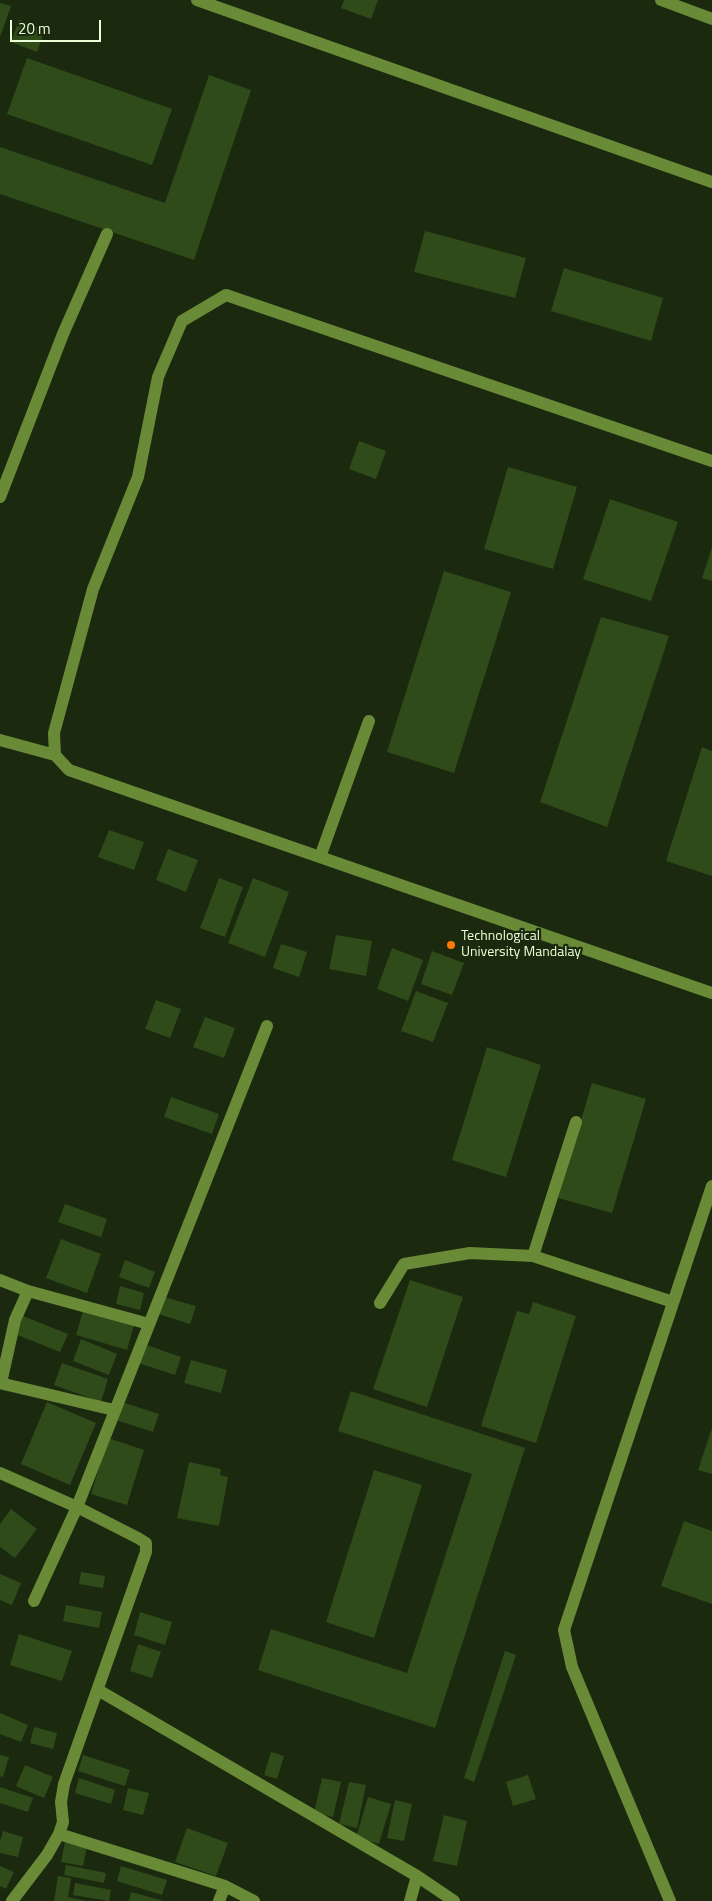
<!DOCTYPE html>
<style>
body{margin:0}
#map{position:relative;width:712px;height:1901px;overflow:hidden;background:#1b290f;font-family:"Titillium Web",sans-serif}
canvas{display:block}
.scale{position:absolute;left:10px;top:20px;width:91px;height:22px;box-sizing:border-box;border:2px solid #ebffd6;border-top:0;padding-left:6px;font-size:15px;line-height:18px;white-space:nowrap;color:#ebffd6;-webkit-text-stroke:4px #1b290f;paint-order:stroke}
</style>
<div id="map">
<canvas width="712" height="1901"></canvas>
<div class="scale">20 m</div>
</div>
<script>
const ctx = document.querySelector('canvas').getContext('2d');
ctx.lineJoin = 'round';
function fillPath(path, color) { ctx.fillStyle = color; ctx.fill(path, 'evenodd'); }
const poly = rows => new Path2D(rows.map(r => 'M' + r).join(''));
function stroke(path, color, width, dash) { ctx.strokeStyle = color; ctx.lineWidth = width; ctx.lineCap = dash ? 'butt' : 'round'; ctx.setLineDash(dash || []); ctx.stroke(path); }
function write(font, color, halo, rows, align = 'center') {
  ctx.font = font + ' "Titillium Web",sans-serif'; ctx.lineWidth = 4.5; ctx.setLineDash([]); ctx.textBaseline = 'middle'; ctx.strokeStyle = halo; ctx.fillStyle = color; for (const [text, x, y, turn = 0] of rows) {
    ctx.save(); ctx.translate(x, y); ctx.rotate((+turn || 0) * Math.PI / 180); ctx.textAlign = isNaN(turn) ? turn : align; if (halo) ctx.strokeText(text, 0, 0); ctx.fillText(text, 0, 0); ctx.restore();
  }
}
fillPath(poly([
 [344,0,378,0,371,19,341,8],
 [0,3,11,6,0,37],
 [19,20,45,30,37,52,11,42],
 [27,58,172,109,152,165,7,114],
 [209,75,251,90,194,260,0,194,0,147,165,203],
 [425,231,526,258,515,298,414,272],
 [564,268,663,298,651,341,551,311],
 [359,441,386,451,376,479,349,469],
 [508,467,577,487,553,569,484,549],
 [610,499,678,522,651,601,583,579],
 [712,547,712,581,702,578],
 [444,571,511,592,454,773,387,752],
 [601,617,669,636,607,827,540,802],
 [702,747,712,751,712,876,666,861],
 [109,830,144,842,134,870,98,857],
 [168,849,198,860,186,892,156,880],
 [219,878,243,887,225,937,200,928],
 [253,878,289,892,265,957,228,943],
 [336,935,372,941,366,976,329,969],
 [281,944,307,952,299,977,273,968],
 [392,948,423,960,408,1001,377,989],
 [432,951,464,963,452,995,421,984],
 [416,991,448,1003,433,1042,401,1031],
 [156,1000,181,1009,170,1038,145,1029],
 [205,1017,235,1028,224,1058,193,1047],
 [487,1047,541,1065,506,1177,452,1160],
 [592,1083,646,1099,612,1213,558,1198],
 [171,1097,219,1114,212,1134,164,1117],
 [65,1204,107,1219,101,1237,58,1222],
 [61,1239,101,1254,87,1293,46,1278],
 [125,1260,155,1272,149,1288,119,1277],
 [410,1280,463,1297,427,1407,373,1389],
 [120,1286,144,1293,140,1310,116,1304],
 [164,1297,196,1306,190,1324,158,1314],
 [533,1302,576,1316,536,1443,481,1426,517,1311,529,1314],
 [83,1311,134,1325,127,1350,76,1335],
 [23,1316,68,1334,60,1352,15,1334],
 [81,1339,117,1354,109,1375,73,1361],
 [144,1344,181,1357,175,1375,138,1363],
 [191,1360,227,1370,221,1393,184,1383],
 [62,1363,108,1379,101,1402,54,1385],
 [351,1391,525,1448,435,1728,258,1670,271,1629,407,1673,472,1474,338,1431],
 [47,1402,96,1423,70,1485,21,1464],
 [122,1402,159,1414,153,1432,116,1420],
 [712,1428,712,1474,698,1470],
 [108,1438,144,1450,127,1505,91,1494],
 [189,1462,221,1469,220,1475,228,1477,219,1526,177,1518],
 [374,1470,422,1485,374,1638,326,1622],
 [11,1509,37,1529,15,1558,0,1547,0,1524],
 [684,1521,712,1531,712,1604,661,1586],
 [81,1572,105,1576,103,1588,79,1584],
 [0,1574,21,1583,12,1605,0,1600],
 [66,1605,102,1612,99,1628,63,1621],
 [140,1612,172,1622,165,1645,134,1635],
 [19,1634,72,1651,62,1681,10,1665],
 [138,1644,161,1652,152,1678,130,1671],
 [505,1651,516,1655,474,1782,464,1778],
 [0,1713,28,1725,21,1742,0,1734],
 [34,1727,57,1733,53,1749,30,1743],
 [271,1752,284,1756,277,1779,264,1775],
 [0,1755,9,1757,3,1777,0,1776],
 [83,1755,130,1770,125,1786,78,1771],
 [25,1765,53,1777,44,1798,16,1786],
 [528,1775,536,1799,513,1806,506,1782],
 [79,1778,115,1790,111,1804,75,1793],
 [322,1778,341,1782,333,1817,314,1813],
 [349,1782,366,1785,357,1828,339,1824],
 [0,1787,33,1798,28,1812,0,1803],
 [128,1788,149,1793,143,1815,123,1810],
 [368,1797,391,1804,379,1844,356,1837],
 [395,1800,412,1804,404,1841,387,1838],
 [444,1815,467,1821,457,1866,433,1861],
 [187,1828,228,1843,216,1876,175,1862],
 [3,1831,23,1837,18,1857,0,1853,0,1841],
 [65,1842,87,1846,83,1866,61,1862],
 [66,1865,106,1873,104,1883,64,1875],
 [0,1866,14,1872,6,1889,0,1886],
 [121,1866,167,1880,162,1895,117,1881],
 [58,1876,71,1878,68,1897,87,1901,54,1901],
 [75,1883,111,1890,109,1901,73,1895],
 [131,1892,161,1900,161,1901,129,1901]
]), '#2f4b1a');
stroke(poly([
 [197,0,712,182],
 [661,0,712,19],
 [712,461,226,295,182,321,158,377,138,477,93,589,54,733,55,755,69,770,712,993],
 [0,497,63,334,107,234],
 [0,740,55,755],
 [320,857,369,721],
 [533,1256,576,1122],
 [0,1280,28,1291,149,1324],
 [380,1303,404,1264,470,1253,533,1256,673,1302],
 [0,1383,114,1410],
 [1,1383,15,1320,28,1291],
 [0,1473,77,1507,138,1538,146,1543,146,1552,64,1784,61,1802,63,1822,59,1834,47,1855,12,1901],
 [34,1601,77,1507,267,1026],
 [98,1690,417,1876,454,1901],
 [59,1834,225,1886,254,1901],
 [219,1901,225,1886],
 [410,1901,417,1876],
 [670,1901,572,1667,564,1630,712,1186]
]), '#698a37', 12);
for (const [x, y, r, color] of [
 [451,945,5,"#ff7802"]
]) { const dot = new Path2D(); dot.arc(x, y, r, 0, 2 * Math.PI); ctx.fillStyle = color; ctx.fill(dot); stroke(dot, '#1b290f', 2); }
write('14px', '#ebffd6', '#1b290f', [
 ["Technological",461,937],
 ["University Mandalay",461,953]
], 'left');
</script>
